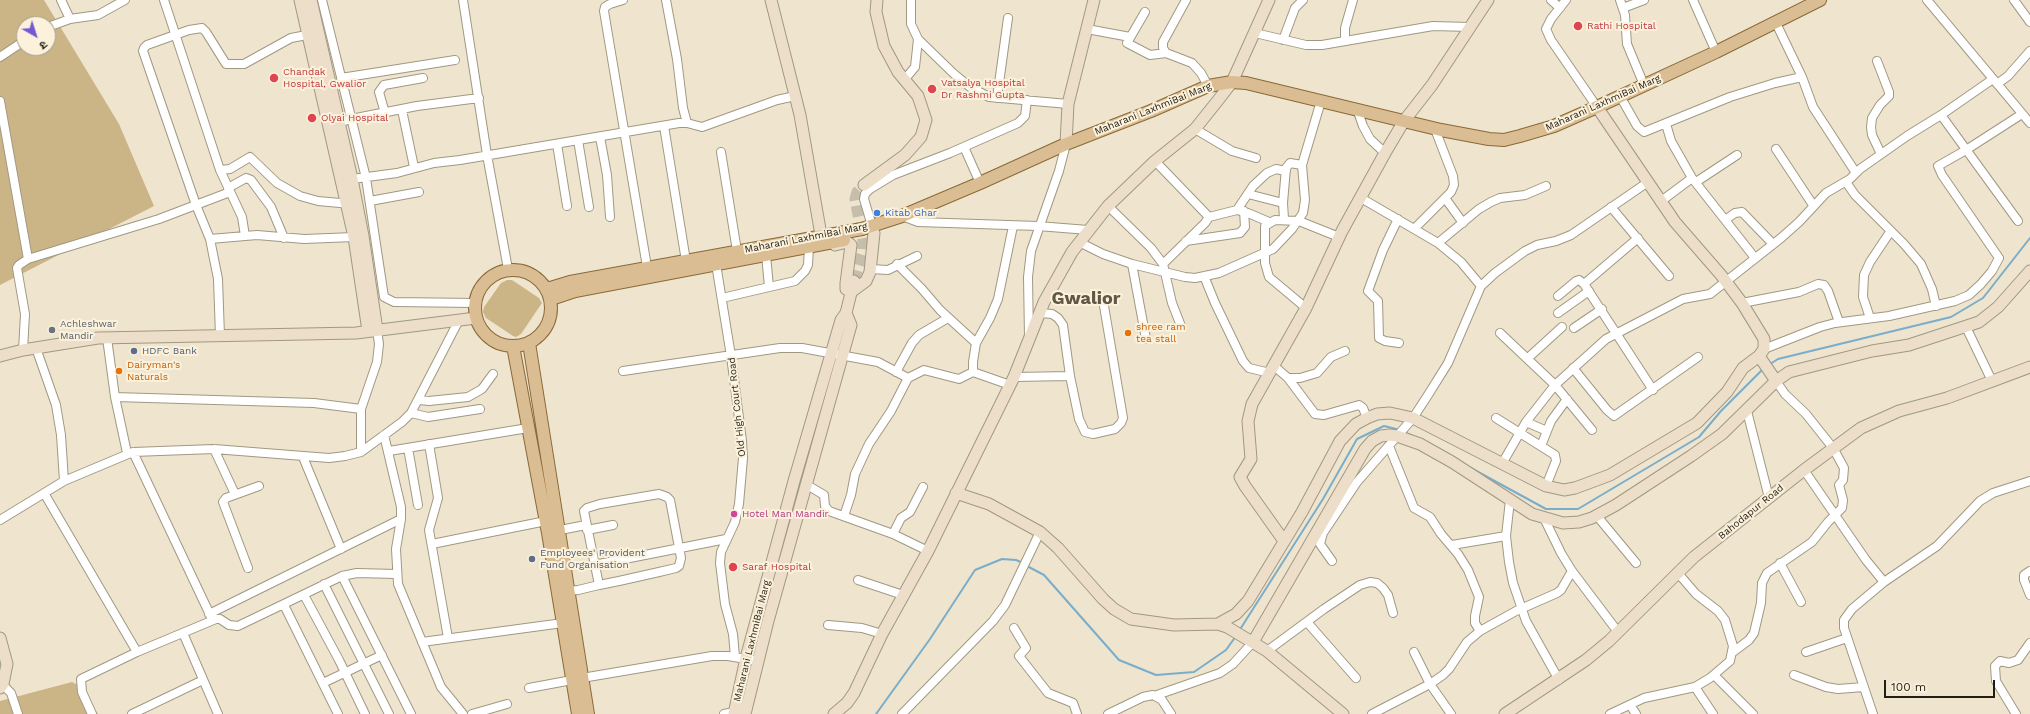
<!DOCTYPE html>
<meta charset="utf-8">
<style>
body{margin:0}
#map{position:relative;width:2030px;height:714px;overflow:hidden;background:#efe5cf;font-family:"Work Sans","Noto Sans Devanagari",sans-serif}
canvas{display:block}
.north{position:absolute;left:16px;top:16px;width:40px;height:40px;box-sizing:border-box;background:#fcf2dc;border:1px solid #a59d8d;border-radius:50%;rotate:141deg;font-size:11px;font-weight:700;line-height:16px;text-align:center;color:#221e16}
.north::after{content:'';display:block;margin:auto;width:14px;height:18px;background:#7557d1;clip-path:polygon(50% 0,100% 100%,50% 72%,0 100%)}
.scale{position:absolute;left:1884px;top:680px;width:111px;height:18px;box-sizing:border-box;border:2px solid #221e16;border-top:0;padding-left:5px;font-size:12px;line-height:14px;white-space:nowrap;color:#221e16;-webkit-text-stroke:3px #fcf2dc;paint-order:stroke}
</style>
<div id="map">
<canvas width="2030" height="714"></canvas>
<div class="north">उ</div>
<div class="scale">100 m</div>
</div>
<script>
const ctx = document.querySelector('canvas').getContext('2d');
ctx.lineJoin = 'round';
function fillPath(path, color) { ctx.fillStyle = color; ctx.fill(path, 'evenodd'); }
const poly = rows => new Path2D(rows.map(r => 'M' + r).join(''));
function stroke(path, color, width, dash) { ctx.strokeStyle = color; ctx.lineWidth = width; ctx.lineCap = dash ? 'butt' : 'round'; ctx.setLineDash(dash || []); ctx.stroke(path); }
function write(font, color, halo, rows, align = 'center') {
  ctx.font = font + ' "Work Sans",sans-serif'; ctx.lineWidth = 4; ctx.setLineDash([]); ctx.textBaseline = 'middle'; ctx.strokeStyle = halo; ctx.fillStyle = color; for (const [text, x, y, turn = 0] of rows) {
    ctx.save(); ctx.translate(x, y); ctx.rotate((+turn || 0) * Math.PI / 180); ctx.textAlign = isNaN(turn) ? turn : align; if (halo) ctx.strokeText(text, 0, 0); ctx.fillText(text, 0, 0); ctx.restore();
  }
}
fillPath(poly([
 [0,0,44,0,119,124,154,206,0,285],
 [24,24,48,24,48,48,24,48],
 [507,280,512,280,539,298,542,303,521,334,516,337,513,336,486,318,483,312,484,307,501,283],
 [72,682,80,686,98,714,0,714,0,701]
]), '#cbb586');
stroke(poly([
 [1770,364,1778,359,1951,317,1983,298,2030,238],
 [1404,432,1415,437],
 [1469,467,1546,509,1578,509,1699,437,1721,411,1763,369],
 [1027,566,1044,575,1119,660,1156,675,1194,672,1226,650,1236,636],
 [1239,631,1323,499,1357,439,1384,426,1400,430],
 [876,714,930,639,975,570,1002,559,1016,560,1023,563]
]), '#7aadca', 2);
stroke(poly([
 [854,281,862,254,863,241,855,199,857,192,864,185]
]), '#c6bdaa', 11, [11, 5.5]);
const street = poly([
 [61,0,70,19],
 [164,0,220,170,242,217,245,236],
 [322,0,366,178,384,297,394,302,475,303],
 [463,0,487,155,508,269],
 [623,0,610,4,605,7,604,11,647,267],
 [666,0,677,59,683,108,687,123],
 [911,0,911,24,918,39,953,73,970,87,989,97,1068,104],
 [1186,0,1163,42,1163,48,1166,53,1192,63,1201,73,1208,86],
 [1551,0,1560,8],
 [1566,0,1551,19,1546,29,1551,40,1597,107],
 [1620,0,1625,15,1627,44,1644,85],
 [1693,0,1716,52],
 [1927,0,2030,123],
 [2014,0,2030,22],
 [1623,8,1644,0],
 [1145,12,1127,43,1150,55,1166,53],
 [1776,23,1802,77],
 [48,27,70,19,98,15,125,0],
 [1087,29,1130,37],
 [1255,33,1306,45,1322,45,1433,26,1470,27],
 [1283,40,1295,8,1303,0],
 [1345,41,1345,28,1353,0],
 [0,57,24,41],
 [1877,61,1889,92,1889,96,1880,105,1872,118,1871,127,1872,135,1881,154],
 [341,78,455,60],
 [905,79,915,67,918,39],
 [1997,84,2008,76,2030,51],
 [1620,96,1637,126,1644,132,1730,97,1775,83,1802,77,1813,107,1856,173],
 [997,98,1008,18],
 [0,101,28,259],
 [1357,109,1363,126,1370,139,1385,153],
 [402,110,414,167],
 [385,113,379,92,384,85,423,78],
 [1941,115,2018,221],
 [338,123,351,119,417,106,479,98],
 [1666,124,1671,141,1692,178,1755,258],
 [664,126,686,261],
 [1195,129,1232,151,1256,158],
 [600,137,607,175,610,217],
 [578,140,589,207],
 [557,144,567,206],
 [964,147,980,183],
 [1776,149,1813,205],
 [721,152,737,251],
 [1155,161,1209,217,1205,223,1163,264],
 [220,170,230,169,250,157,277,183,300,196,318,201,351,204],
 [352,179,397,173,434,163,460,160,679,123,687,123,702,127,777,100,795,96],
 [1696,182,1737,155],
 [1846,182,1855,195,1904,244,1921,264,1932,289,1936,306],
 [228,188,246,178,251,180,271,207,284,238],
 [1248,194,1283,203],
 [1361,198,1438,243,1461,262,1481,286],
 [1445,198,1463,223],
 [370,201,419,192],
 [1660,202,1692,178],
 [1108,206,1151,248,1163,264,1172,303,1181,326],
 [1611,207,1669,276],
 [1237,210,1253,186,1267,173,1276,169,1286,171],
 [902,216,918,222,1038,226,1088,230],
 [1209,217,1237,210,1248,213,1269,222],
 [1284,219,1283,203,1286,168,1290,163,1302,165],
 [1398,219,1383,250,1368,291,1378,301,1379,338,1385,341,1399,343],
 [1725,220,1735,213,1742,212,1773,244],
 [872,226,864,199,865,194,870,189,893,175,950,153,1018,123,1025,116,1027,100],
 [1414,229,1451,192,1454,185,1453,176,1435,129],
 [210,239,257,235,304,239,354,237],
 [1186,241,1240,233,1245,227,1244,211],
 [1079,242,1103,254,1132,264,1185,277,1195,278,1219,273,1273,249,1292,229,1303,213,1305,200,1302,165,1321,101],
 [1438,243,1479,209,1491,202,1500,198,1525,195,1546,186],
 [766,255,769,287],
 [716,264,731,356,742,441,743,458,739,504,735,522,721,552,720,563,725,604,733,634,735,657],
 [897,264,922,289,940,310,976,343],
 [1132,264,1146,339],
 [870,269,888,270,917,256],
 [1204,276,1215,303,1243,361,1249,368,1270,373],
 [1584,284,1638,238],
 [1558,296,1576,281,1579,280,1584,284,1653,390],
 [722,298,795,281,805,271,808,265,809,247],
 [1742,303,1799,292,1818,284,1824,285,1828,291,1839,322],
 [1306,308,1269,277,1265,263,1265,226,1275,220,1299,221,1339,237],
 [1040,313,1052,314,1058,318,1063,325,1070,376,1079,419,1085,432,1093,434,1115,429,1121,423,1123,418,1103,300],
 [1558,313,1589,291],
 [1870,318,1863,297,1864,275,1870,262,1890,232],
 [1966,327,1992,381],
 [1574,328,1602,309],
 [1500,333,1555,385,1592,430],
 [220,336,218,279,210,239,196,205,143,51,144,48,147,45,189,30,202,28,206,32,226,64,244,64,291,38,312,34],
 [1029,337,1028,277,1031,251,1059,171,1066,144],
 [107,338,115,397,127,453],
 [36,348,56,405,61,435,64,481],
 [1764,349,1820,327,1835,323,1889,316,1955,301,1969,295,1981,284,1992,271,1999,258,1942,175,1938,166,1966,150,2022,114],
 [23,350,25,314,17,268,19,265,28,259,159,219,230,192],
 [1528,358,1562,327],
 [1274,366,1288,378,1315,414,1324,415,1359,405,1363,408,1367,418],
 [1573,368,1607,410,1614,416,1698,357],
 [623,371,780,348,802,348,878,362,908,378,924,370,959,379,973,372,1010,385],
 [896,372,912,343,919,335,948,318],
 [973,372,973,362,976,343,990,318,998,299,1013,226],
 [1014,377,1070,376],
 [1288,378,1300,378,1317,373,1331,357,1345,351],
 [115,397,314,403,361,409],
 [419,400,429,401,468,397,482,389,493,374],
 [1747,411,1769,498],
 [411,413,428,417,480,409],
 [1496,418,1555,455,1556,461,1546,486],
 [1526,422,1547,431],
 [384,435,401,507,401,519,396,549,398,584,441,687,463,714],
 [429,444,438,498,429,530,448,638],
 [1389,446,1414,508,1430,517,1441,534,1458,554,1468,570,1479,597,1475,616,1475,623,1480,631],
 [1541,446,1551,421,1567,399],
 [408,448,418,505],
 [214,449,235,494],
 [389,451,528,428],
 [133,452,212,619],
 [361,452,361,409,377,362,379,344,377,330],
 [303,457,341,549],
 [1503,462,1526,422,1555,385,1606,339,1683,299,1710,294,1781,238,1799,222,1826,193,1850,179,1860,169,1907,136,1941,115,1993,79],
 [1804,470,1866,560,1884,582],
 [807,485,824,495,825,506,829,511,893,534,928,551],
 [44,493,137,652],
 [1510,500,1506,536,1509,562,1513,583,1526,621,1559,680],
 [844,516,851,495,855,474,869,444,891,411,908,378],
 [1597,516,1636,563],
 [1544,518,1561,553,1572,571,1618,632],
 [0,520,64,481,133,452,214,449,329,458,345,456,361,452,402,422,411,413,459,320],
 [560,530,586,525],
 [587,530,613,525],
 [893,534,901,518,910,512,923,487],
 [432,544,546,521],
 [1452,545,1506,536],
 [1332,561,1320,544,1323,533,1357,482,1413,418,1428,395,1448,363,1481,286,1495,273,1525,251,1537,245,1556,241,1571,235,1648,182],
 [1780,563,1801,602],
 [594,565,726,539],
 [248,568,223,502,226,498,259,486],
 [2030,571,2024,575,2024,580,2030,595],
 [342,576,411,714],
 [858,580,903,595],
 [324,584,389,714],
 [569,591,578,590,599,585,619,581,659,572,676,568,679,566,681,558,670,500,667,497,659,494,600,504,587,508,584,511,599,585],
 [304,595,339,660,365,714],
 [284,605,338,714],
 [209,614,401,519],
 [1307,622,1356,678],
 [828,625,862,628,882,634],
 [1014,628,1026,648,1019,656,1048,693,1073,703,1077,714],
 [183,633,218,714],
 [422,642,563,623],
 [1267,651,1324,609,1360,585,1370,582,1377,583,1383,588,1388,595,1393,613],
 [1414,652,1430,684,1451,714],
 [1733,652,1749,640,1754,633,1761,603,1762,583,1767,573,1812,542,1828,522,1842,508,1843,500,1839,485,1843,480,1844,468,1833,448,1806,414,1785,394,1776,381],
 [1806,652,1847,638],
 [1714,675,1753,714],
 [1794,675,1826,687,1838,689,1864,687],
 [582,678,712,656,728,656,758,661],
 [0,682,11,693,18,714],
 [323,683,382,655],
 [1695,687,1713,714],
 [529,688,572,680],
 [1157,695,1220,673,1233,664,1253,642],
 [1630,705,1636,714],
 [92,714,82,692,81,679,137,652,216,619,220,619,229,625,238,626,342,576,357,573,396,574],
 [132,714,203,680],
 [472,714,507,704],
 [724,714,734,712],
 [902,714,993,621,1005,605,1040,532],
 [1108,714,1143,697,1153,695,1162,700,1171,714],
 [1372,714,1430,684,1443,675,1449,669,1467,642,1480,631,1516,611,1557,593,1561,590,1572,571],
 [1610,714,1644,698,1695,687,1710,678,1730,661,1733,646,1725,620,1718,611,1696,594,1677,572],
 [1873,714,1844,628,1844,620,1852,609,1884,582,1937,546,1980,501,1993,493,2030,481],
 [2016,714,1996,681,1995,666,2000,661,2009,663,2018,660,2030,643]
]);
const secondary = poly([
 [300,0,354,237,368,331],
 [311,0,352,179,363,236,377,330],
 [771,0,800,115,821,235],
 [1066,144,1068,104,1094,0],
 [864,185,905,155,921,137,926,120,918,96,898,72,884,46,876,12,877,0],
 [835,245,847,242,851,245,846,283,846,289,851,292],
 [851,292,866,281,870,272,874,233],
 [0,356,23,350,98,338,356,333,476,318],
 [1759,356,1776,381],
 [956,493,989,504,1040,532,1058,548,1103,599,1114,609,1131,619,1174,625,1218,624,1227,627,1267,651,1343,714],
 [1284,541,1245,486,1240,477,1251,459,1248,421,1252,404,1306,308,1342,231,1385,153,1404,121,1432,85,1488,0],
 [1218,624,1236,614,1248,601,1302,512,1340,441,1356,424,1367,418,1377,414,1390,413,1413,418,1546,486,1564,490,1575,488,1610,475,1697,423,1727,392,1743,368,1759,356,1764,349,1764,339,1742,303,1721,275,1675,222,1597,107],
 [0,638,7,664,3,684,0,688],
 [1253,642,1365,449,1372,441,1381,436,1390,435,1397,436,1420,444,1452,462,1532,514,1563,523,1579,522,1592,518,1616,505,1691,456,1722,434,1776,381,1789,372,1872,351,1909,345,1979,322,1998,307,2030,271],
 [734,714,746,658,794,481,841,320,846,313,854,281],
 [745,714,768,621,851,325,846,313],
 [834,714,847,703,854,693,882,634,928,551,1014,377,1044,302,1072,252,1108,206,1155,161,1195,129,1219,99,1232,82,1269,0],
 [1505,714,1586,660,1609,641,1694,557,1804,470,1861,428,1899,411,1947,398,2030,367]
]);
const primary = poly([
 '475 308a38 38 0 1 1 76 0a38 38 0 1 1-76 0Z',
 [547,289,570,282,862,229,902,216,980,183,1066,144,1151,111,1208,86,1232,82,1246,83,1441,130,1489,139,1504,140,1520,136,1554,126,1597,107,1716,52,1820,0],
 [551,299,575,291,844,240],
 [529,343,588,714],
 [513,346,548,533,578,714]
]);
stroke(street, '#a19883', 10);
stroke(secondary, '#a19883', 13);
stroke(primary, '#896938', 14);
stroke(street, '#fff', 8);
stroke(secondary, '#ecdec9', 11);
stroke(primary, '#dabd92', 12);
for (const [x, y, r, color] of [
 [1578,26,5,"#e0444e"],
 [274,78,5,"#e0444e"],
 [932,89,5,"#e0444e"],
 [312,118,5,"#e0444e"],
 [877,213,4,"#3f7fe0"],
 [52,330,4,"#6b7280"],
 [1128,333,4,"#e8710a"],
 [134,351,4,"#5c6f8a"],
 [119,371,4,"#e8710a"],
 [734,514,4,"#d1479c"],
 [532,559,4,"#5c6f8a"],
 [733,567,5,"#e0444e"]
]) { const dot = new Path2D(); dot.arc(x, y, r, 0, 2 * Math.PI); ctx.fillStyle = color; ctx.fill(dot); stroke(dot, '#fcf2dc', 1.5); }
write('10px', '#be3a42', '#fcf2dc', [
 ["Rathi Hospital",1587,26],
 ["Chandak",283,72],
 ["Hospital, Gwalior",283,84],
 ["Vatsalya Hospital",941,83],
 ["Dr Rashmi Gupta",941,95],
 ["Olyai Hospital",321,118],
 ["Saraf Hospital",742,567]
], 'left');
write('10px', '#221e16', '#fcf2dc', [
 ["Maharani LaxhmiBai Marg",1603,103,-24],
 ["Maharani LaxhmiBai Marg",1153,109,-22],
 ["Maharani LaxhmiBai Marg",806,238,-11],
 ["Old High Court Road",737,407,-96],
 ["Bahodapur Road",1751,512,-39],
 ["Maharani LaxhmiBai Marg",752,641,-76]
]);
write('10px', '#366cbe', '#fcf2dc', [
 ["Kitab Ghar",885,213]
], 'left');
write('10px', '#5b616d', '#fcf2dc', [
 ["Achleshwar",60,324],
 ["Mandir",60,336]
], 'left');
write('10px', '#c56008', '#fcf2dc', [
 ["shree ram",1136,327],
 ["tea stall",1136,339],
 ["Dairyman's",127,365],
 ["Naturals",127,377]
], 'left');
write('10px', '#4e5e75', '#fcf2dc', [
 ["HDFC Bank",142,351],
 ["Employees' Provident",540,553],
 ["Fund Organisation",540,565]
], 'left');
write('10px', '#b23c85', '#fcf2dc', [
 ["Hotel Man Mandir",742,514]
], 'left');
write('bold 18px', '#605744', '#fcf2dc', [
 ["Gwalior",1086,299]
]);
</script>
